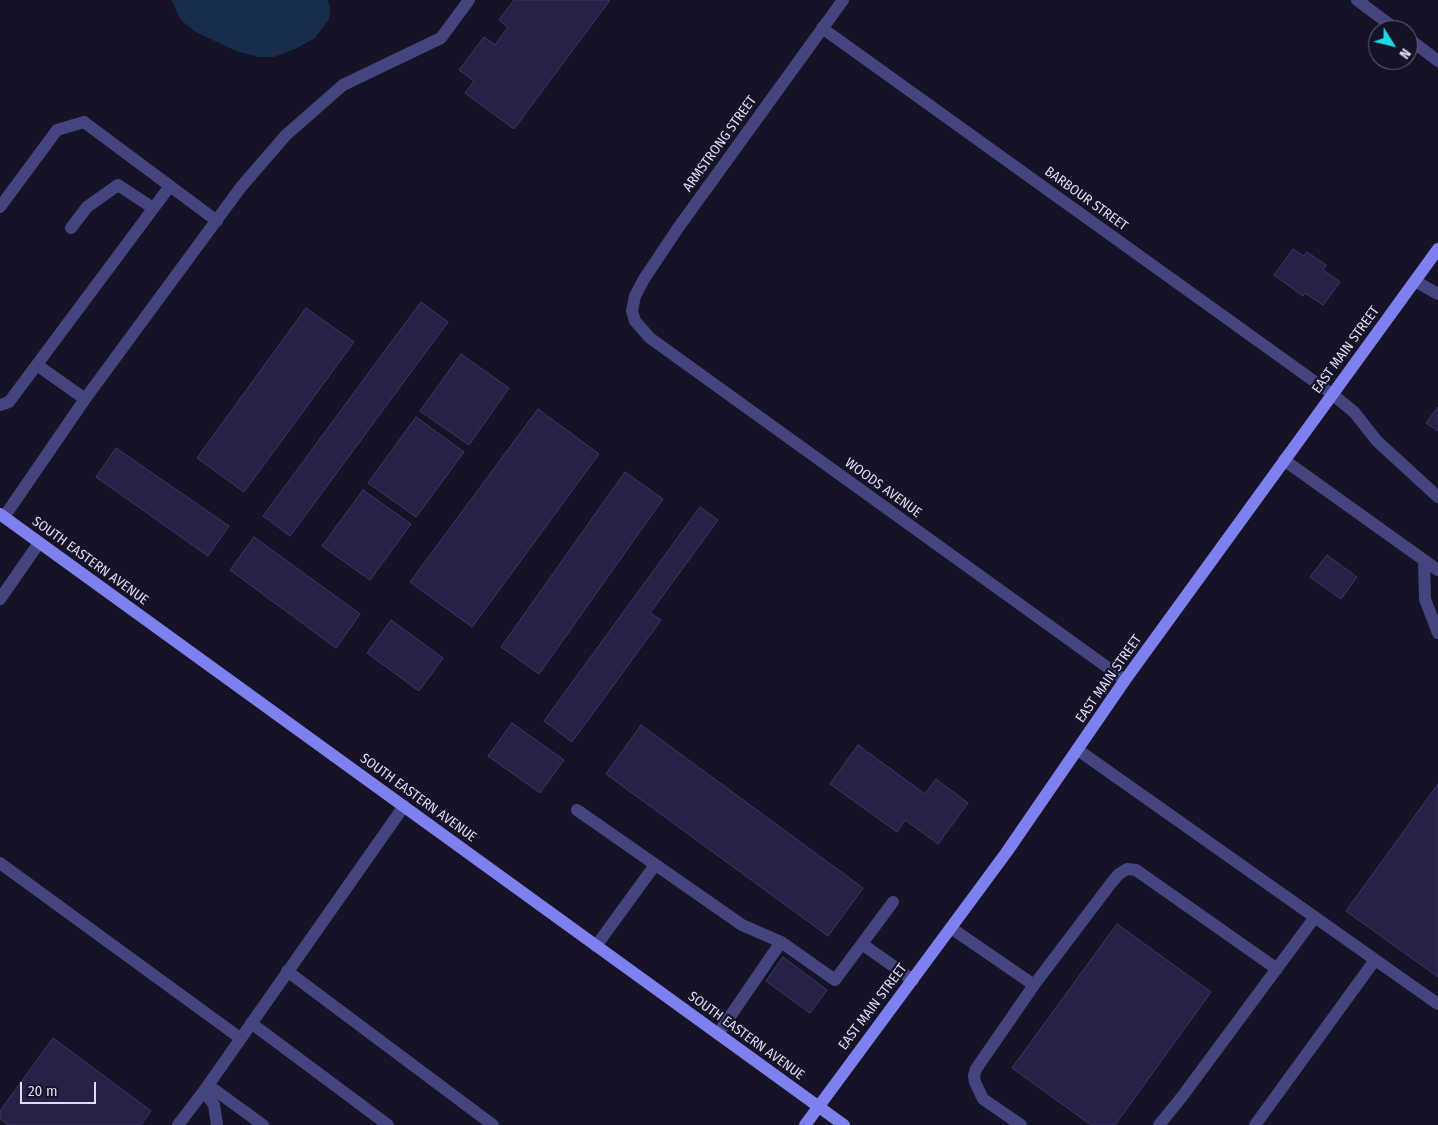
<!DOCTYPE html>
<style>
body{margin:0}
#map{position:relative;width:1438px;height:1125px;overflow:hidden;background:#161326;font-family:"Fira Sans Condensed",sans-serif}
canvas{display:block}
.north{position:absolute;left:1368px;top:20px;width:50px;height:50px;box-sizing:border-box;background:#161326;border:1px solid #66637b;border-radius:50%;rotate:126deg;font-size:14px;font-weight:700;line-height:20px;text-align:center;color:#dfdcfb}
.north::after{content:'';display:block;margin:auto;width:18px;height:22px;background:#20d6e3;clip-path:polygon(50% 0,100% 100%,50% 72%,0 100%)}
.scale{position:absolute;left:20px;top:1082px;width:76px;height:22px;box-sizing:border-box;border:2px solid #dfdcfb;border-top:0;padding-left:6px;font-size:15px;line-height:18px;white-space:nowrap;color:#dfdcfb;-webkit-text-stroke:4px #161326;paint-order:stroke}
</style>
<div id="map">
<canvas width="1438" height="1125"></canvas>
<div class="north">N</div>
<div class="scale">20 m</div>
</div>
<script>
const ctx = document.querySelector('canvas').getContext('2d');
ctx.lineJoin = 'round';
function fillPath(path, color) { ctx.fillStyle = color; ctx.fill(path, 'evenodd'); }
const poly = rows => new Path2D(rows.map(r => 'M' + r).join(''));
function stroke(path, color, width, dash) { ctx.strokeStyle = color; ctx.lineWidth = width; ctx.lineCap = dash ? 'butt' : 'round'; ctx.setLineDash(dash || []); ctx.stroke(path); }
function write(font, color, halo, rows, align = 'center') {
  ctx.font = font + ' "Fira Sans Condensed",sans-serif'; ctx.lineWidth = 4.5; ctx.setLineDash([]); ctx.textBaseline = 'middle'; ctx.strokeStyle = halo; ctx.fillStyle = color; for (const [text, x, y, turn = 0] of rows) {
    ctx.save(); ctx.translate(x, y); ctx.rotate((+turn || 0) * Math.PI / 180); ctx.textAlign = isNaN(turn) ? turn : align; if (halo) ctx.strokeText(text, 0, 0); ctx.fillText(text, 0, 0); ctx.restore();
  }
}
fillPath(poly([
 [171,0,327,0,330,7,329,19,315,38,295,49,274,57,259,57,236,51,194,31,181,20]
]), '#172d4b');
const building = poly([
 [514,0,610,0,514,129,465,93,474,81,459,70,484,37,495,45,508,27,499,20,514,0],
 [1293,249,1304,256,1307,252,1326,265,1323,270,1340,282,1323,305,1305,293,1303,296,1274,275,1293,249],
 [421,302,448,322,290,536,263,516,421,302],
 [306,308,354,342,244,492,197,458,306,308],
 [461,354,509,388,469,445,420,411,461,354],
 [1438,407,1438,431,1426,423,1438,407],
 [538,409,599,454,472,627,410,582,538,409],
 [416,417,464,452,416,517,368,483,416,417],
 [116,448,229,526,208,556,96,477,116,448],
 [625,472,663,499,539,674,501,647,625,472],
 [363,490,411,524,370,580,322,546,363,490],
 [700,507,718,520,650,613,661,620,572,742,544,721,700,507],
 [254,537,360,614,336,648,230,570,254,537],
 [1327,555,1357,577,1341,599,1310,577,1327,555],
 [391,620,443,658,419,691,367,653,391,620],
 [512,723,564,760,540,793,488,756,512,723],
 [641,725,863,888,828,936,606,774,641,725],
 [858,745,925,794,936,779,968,803,938,844,905,820,897,832,830,784,858,745],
 [1438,784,1438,977,1346,911,1438,784],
 [1117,924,1211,992,1115,1125,1091,1125,1012,1068,1117,924],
 [783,957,827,990,810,1013,766,981,783,957],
 [53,1038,151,1111,141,1125,9,1125,0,1119,0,1111,53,1038]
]);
fillPath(building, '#272145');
stroke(building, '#3f366e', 1);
stroke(poly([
 [0,207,57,130,84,122,217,221],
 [71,228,87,207,118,185,153,208],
 [1415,281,1438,294],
 [37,365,85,399],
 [1332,394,1354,412,1377,441,1438,497],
 [0,405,9,402,170,186],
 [1284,460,1438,570],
 [4,517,85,399,241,187,286,135,343,85,441,38,469,0],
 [1424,560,1425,599,1438,633],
 [0,599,39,543],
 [1078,750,1438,1004],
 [577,810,742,925,781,942,835,980,893,902],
 [0,863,240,1038],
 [951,928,1034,985],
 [862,944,913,980],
 [596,946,655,865],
 [287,971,493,1125],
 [251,1023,388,1125],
 [718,1034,781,942],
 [208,1085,263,1125],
 [178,1125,204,1091],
 [217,1125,214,1105,204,1091,404,806],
 [1021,1125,983,1099,975,1082,974,1076,976,1069,1034,985,1112,882,1119,874,1127,869,1136,870,1277,969],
 [1159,1125,1181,1098,1315,917],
 [1255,1125,1375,960]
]), '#44447f', 12);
stroke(poly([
 [843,0,678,228,644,279,635,296,632,311,635,321,650,338,1125,680],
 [1357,0,1397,30],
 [822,28,1332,394],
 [1408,38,1438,61]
]), '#44447f', 12);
stroke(poly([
 [0,514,844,1125],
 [805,1125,1006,853,1125,680,1438,249]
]), '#7f80ef', 12);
write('14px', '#dfdcfb', '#161326', [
 ["ARMSTRONG STREET",720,144,-54],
 ["BARBOUR STREET",1086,199,36],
 ["EAST MAIN STREET",1346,350,-54],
 ["WOODS AVENUE",883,488,36],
 ["SOUTH EASTERN AVENUE",90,561,36],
 ["EAST MAIN STREET",1109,679,-55],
 ["SOUTH EASTERN AVENUE",418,798,36],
 ["EAST MAIN STREET",873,1007,-53],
 ["SOUTH EASTERN AVENUE",746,1036,36]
]);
</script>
